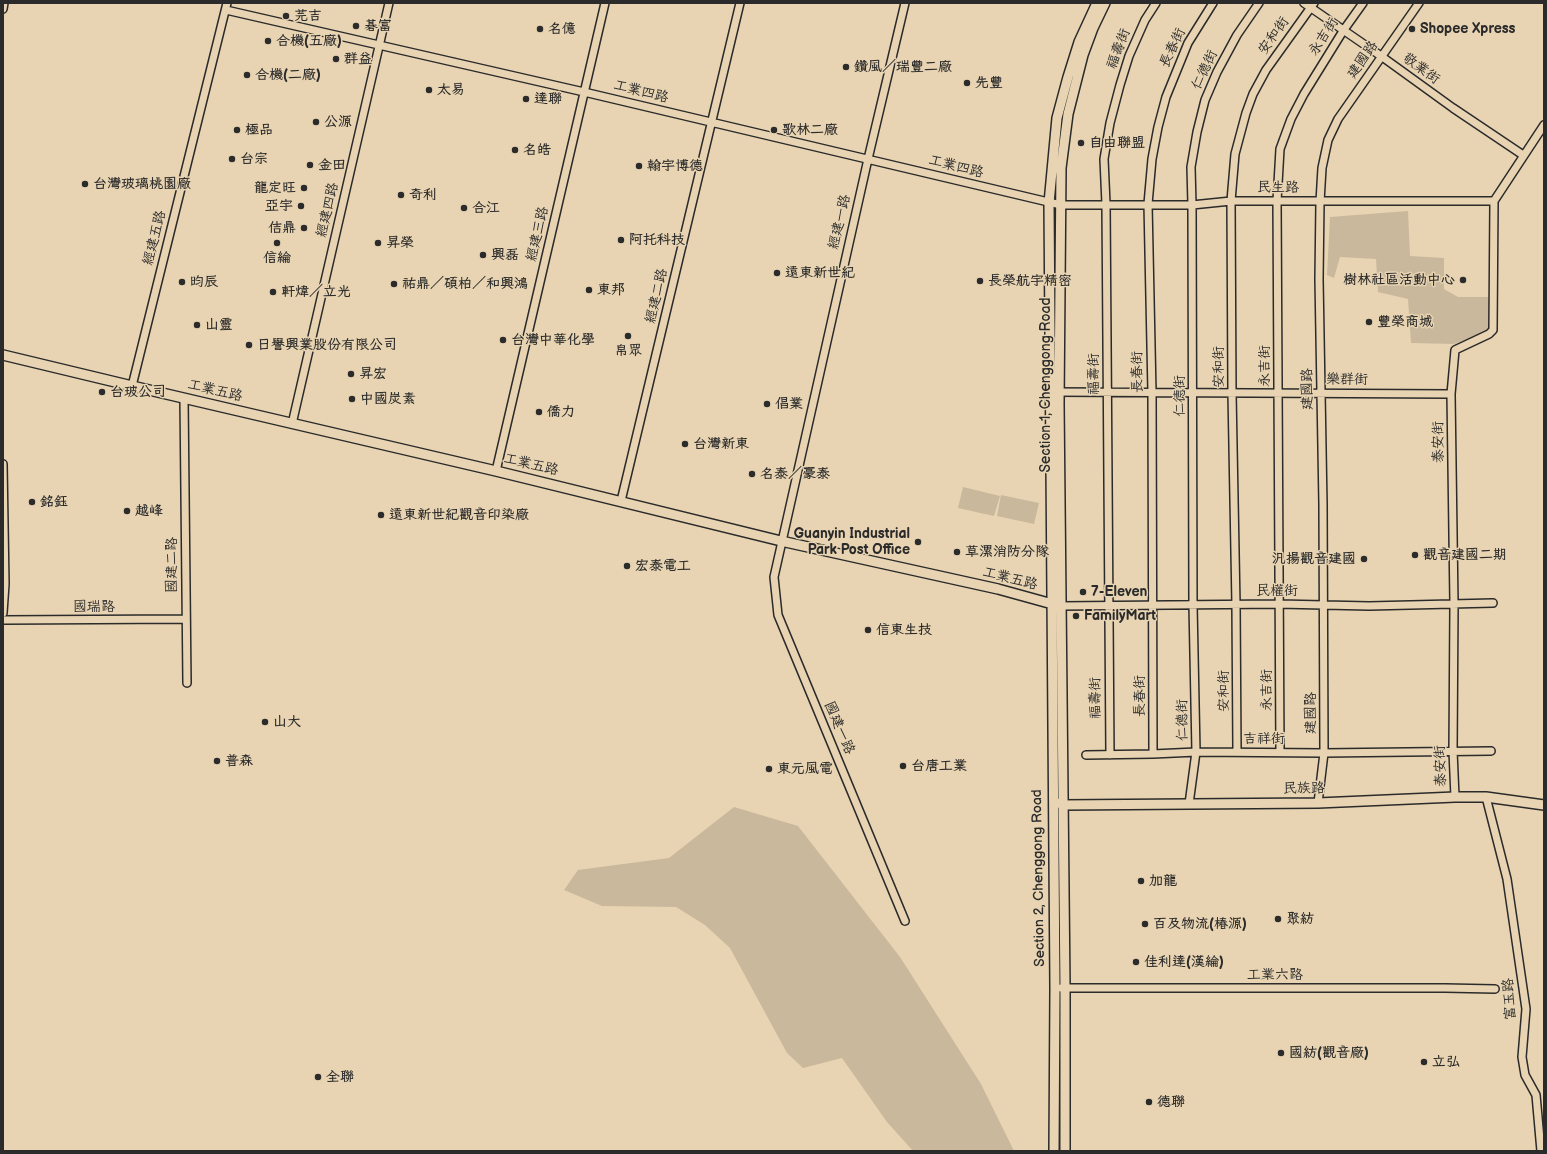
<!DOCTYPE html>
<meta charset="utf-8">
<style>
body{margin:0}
#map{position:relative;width:1547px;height:1154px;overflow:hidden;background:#e8d4b2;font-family:"Balsamiq Sans",sans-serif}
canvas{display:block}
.frame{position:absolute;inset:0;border:4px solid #2b2b2b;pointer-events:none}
</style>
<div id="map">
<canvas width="1547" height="1154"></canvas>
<div class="frame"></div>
</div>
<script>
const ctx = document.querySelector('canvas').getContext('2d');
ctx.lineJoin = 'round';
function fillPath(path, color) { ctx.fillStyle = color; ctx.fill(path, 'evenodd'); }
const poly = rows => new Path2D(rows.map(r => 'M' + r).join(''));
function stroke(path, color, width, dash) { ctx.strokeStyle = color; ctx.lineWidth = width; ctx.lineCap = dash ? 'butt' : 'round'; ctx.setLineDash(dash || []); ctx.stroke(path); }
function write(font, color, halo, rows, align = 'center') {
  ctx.font = font + ' "Balsamiq Sans","LXGW WenKai TC",sans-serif'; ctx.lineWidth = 3; ctx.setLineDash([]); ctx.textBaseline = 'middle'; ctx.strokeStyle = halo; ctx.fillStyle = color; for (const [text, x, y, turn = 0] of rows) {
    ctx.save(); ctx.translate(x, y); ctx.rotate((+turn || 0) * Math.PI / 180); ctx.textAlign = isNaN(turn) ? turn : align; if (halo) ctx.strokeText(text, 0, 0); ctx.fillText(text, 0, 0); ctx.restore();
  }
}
fillPath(poly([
 [1408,211,1410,256,1444,258,1444,289,1458,297,1488,297,1493,325,1488,332,1454,344,1411,343,1408,299,1378,292,1376,259,1340,257,1334,278,1327,275,1330,217],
 [963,487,1000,496,994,516,958,508],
 [1001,495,1039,503,1034,524,997,516],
 [734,807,798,826,900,957,981,1084,1014,1151,913,1151,887,1122,842,1058,803,1068,787,1053,730,948,705,925,676,907,602,906,564,890,578,870,669,858]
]), '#c9b89c');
const minor = poly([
 [1304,3,1381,56,1453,108,1523,155],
 [3,9,4,3],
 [226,10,584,92,1061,205,1192,205,1231,201,1494,201],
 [132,386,227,3],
 [1054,392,1451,394],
 [184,398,187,683],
 [292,424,389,3],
 [3,464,5,584,3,613],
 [496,471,605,3],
 [621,501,740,3],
 [1061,606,1279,604,1369,606,1493,603],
 [3,620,185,619],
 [1237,752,1236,605,1232,393,1231,201,1235,154,1246,113,1253,94,1266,70,1314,3],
 [1280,752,1277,201,1280,149,1291,119,1304,94,1343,31,1363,3],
 [1153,754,1152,393,1148,204,1152,159,1158,127,1166,97,1188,43,1213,3],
 [1086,755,1153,754,1196,752,1324,753,1491,751],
 [1110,755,1106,204,1104,159,1110,123,1120,85,1129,56,1145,20,1156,3],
 [1455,797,1453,751,1454,604,1451,394,1455,350,1489,334,1493,330,1494,201,1544,125],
 [1486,797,1507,879,1526,1009,1522,1057,1525,1075,1536,1095,1541,1151],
 [1318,803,1324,753,1323,505,1319,279,1320,202,1322,168,1328,140,1338,119,1419,3],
 [1189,804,1196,752,1193,605,1192,205,1191,167,1197,132,1205,100,1217,72,1237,35,1259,3],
 [905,921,778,615,774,577,868,159,905,3],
 [1061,988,1445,988,1495,989]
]);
const tertiary = poly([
 [3,355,132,386,496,471,781,541,998,589,1056,605],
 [1059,803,1063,805,1318,803,1455,797,1486,797,1544,805],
 [1054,1151,1055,989,1049,203,1057,118,1068,77,1079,42,1097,3],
 [1065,1151,1065,988,1059,404,1061,168,1068,114,1083,55,1093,28,1105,3]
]);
stroke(minor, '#2b2b2b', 10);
stroke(tertiary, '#2b2b2b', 12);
stroke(minor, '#e8d4b2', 7);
stroke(tertiary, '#e8d4b2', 9);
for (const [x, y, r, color] of [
 [286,16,4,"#2b2b2b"],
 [356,26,4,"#2b2b2b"],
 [540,29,4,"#2b2b2b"],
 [1412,29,4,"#2b2b2b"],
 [268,41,4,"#2b2b2b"],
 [336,59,4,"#2b2b2b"],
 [846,67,4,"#2b2b2b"],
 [247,75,4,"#2b2b2b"],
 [967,83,4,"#2b2b2b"],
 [429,90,4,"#2b2b2b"],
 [526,99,4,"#2b2b2b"],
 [316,122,4,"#2b2b2b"],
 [237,130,4,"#2b2b2b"],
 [774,130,4,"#2b2b2b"],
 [1081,143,4,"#2b2b2b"],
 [515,150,4,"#2b2b2b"],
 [232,159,4,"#2b2b2b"],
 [310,165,4,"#2b2b2b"],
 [639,166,4,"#2b2b2b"],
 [85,184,4,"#2b2b2b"],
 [304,188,4,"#2b2b2b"],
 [401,195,4,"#2b2b2b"],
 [301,206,4,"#2b2b2b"],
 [464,208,4,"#2b2b2b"],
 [304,228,4,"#2b2b2b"],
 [621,240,4,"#2b2b2b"],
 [277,243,4,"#2b2b2b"],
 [378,243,4,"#2b2b2b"],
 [483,255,4,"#2b2b2b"],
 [777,273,4,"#2b2b2b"],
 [1463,280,4,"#2b2b2b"],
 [980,281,4,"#2b2b2b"],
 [182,282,4,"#2b2b2b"],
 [394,284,4,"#2b2b2b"],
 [589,290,4,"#2b2b2b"],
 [273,292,4,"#2b2b2b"],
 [1369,322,4,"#2b2b2b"],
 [197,325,4,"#2b2b2b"],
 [628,336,4,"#2b2b2b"],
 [503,340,4,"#2b2b2b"],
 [249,345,4,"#2b2b2b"],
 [351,374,4,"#2b2b2b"],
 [102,392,4,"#2b2b2b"],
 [352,399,4,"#2b2b2b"],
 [767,404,4,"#2b2b2b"],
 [539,412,4,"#2b2b2b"],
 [685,444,4,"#2b2b2b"],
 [752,474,4,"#2b2b2b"],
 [32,502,4,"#2b2b2b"],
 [127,511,4,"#2b2b2b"],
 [381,515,4,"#2b2b2b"],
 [918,542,4,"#2b2b2b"],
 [957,552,4,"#2b2b2b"],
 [1415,555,4,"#2b2b2b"],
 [1364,559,4,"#2b2b2b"],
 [627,566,4,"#2b2b2b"],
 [1083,592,4,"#2b2b2b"],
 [1076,616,4,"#2b2b2b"],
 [868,630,4,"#2b2b2b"],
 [265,722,4,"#2b2b2b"],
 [217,761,4,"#2b2b2b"],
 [903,766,4,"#2b2b2b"],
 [769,769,4,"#2b2b2b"],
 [1141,881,4,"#2b2b2b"],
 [1278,919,4,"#2b2b2b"],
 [1145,924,4,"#2b2b2b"],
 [1136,962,4,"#2b2b2b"],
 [1281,1053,4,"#2b2b2b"],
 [1424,1062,4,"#2b2b2b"],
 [318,1077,4,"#2b2b2b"],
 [1149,1102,4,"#2b2b2b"]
]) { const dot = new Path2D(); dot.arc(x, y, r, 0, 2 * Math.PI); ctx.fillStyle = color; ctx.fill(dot); stroke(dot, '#e8d4b2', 1.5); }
write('bold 14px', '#2b2b2b', '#e8d4b2', [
 ["芫吉",294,16],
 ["碁富",364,26],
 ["名億",548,29],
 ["Shopee Xpress",1420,29],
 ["合機(五廠)",276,41],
 ["群益",344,59],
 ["鑽風／瑞豐二廠",854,67],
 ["合機(二廠)",255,75],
 ["先豐",975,83],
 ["太易",437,90],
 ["達聯",534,99],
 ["公源",324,122],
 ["極品",245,130],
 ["歌林二廠",782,130],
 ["自由聯盟",1089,143],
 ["名皓",523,150],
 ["台宗",240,159],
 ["金田",318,165],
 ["翰宇博德",647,166],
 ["台灣玻璃桃園廠",93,184],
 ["龍定旺",296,188,"right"],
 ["奇利",409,195],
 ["亞宇",293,206,"right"],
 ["合江",472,208],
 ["佶鼎",296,228,"right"],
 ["阿托科技",629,240],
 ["昇榮",386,243],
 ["興磊",491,255],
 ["信綸",277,258,"center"],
 ["遠東新世紀",785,273],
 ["樹林社區活動中心",1455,280,"right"],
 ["長榮航宇精密",988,281],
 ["昀辰",190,282],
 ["祐鼎／碩柏／和興鴻",402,284],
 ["東邦",597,290],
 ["軒煒／立光",281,292],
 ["豐榮商城",1377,322],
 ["山靈",205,325],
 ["台灣中華化學",511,340],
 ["日譽興業股份有限公司",257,345],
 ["帛眾",628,351,"center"],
 ["昇宏",359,374],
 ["台玻公司",110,392],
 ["中國炭素",360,399],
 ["倡業",775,404],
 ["僑力",547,412],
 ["台灣新東",693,444],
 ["名泰／豪泰",760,474],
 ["銘鈺",40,502],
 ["越峰",135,511],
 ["遠東新世紀觀音印染廠",389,515],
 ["Guanyin Industrial",910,534,"right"],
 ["Park Post Office",910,550,"right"],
 ["草漯消防分隊",965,552],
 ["觀音建國二期",1423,555],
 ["汎揚觀音建國",1356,559,"right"],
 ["宏泰電工",635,566],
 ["7-Eleven",1091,592],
 ["FamilyMart",1084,616],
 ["信東生技",876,630],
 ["山大",273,722],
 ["普森",225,761],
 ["台唐工業",911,766],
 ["東元風電",777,769],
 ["加龍",1149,881],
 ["聚紡",1286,919],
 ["百及物流(椿源)",1153,924],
 ["佳利達(漢綸)",1144,962],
 ["國紡(觀音廠)",1289,1053],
 ["立弘",1432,1062],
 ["全聯",326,1077],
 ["德聯",1157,1102]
], 'left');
write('14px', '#2b2b2b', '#e8d4b2', [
 ["安和街",1274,36,-55],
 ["永吉街",1324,37,-57],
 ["長春街",1173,48,-65],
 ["福壽街",1119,49,-69],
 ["建國路",1363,60,-55],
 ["敬業街",1421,69,36],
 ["仁德街",1205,70,-65],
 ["工業四路",641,92,14],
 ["工業四路",956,167,14],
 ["民生路",1278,188,1],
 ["經建四路",328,210,-77],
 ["經建一路",840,222,-77],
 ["經建三路",538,234,-77],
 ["經建五路",155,238,-76],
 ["經建二路",657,296,-77],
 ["永吉街",1265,366,-90],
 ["安和街",1219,367,-90],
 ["長春街",1138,372,-91],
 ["福壽街",1094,374,-90],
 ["樂群街",1347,380,1],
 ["Section 1, Chenggong Road",1046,385,-90],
 ["建國路",1308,389,-91],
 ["工業五路",215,391,13],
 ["仁德街",1180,396,-90],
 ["泰安街",1439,442,-91],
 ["工業五路",531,465,13],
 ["國建二路",172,565,-90],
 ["工業五路",1010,579,14],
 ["民權街",1277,591],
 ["國瑞路",94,607],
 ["永吉街",1267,690,-90],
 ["安和街",1224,691,-90],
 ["長春街",1140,696,-90],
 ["福壽街",1096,698,-91],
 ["建國路",1311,713,-90],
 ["仁德街",1183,720,-91],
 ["國建一路",839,728,67],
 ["吉祥街",1264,739],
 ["泰安街",1441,766,-92],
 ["民族路",1304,789,-1],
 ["Section 2, Chenggong Road",1039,878,-91],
 ["工業六路",1275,975],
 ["富玉路",1510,999,-94]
]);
</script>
